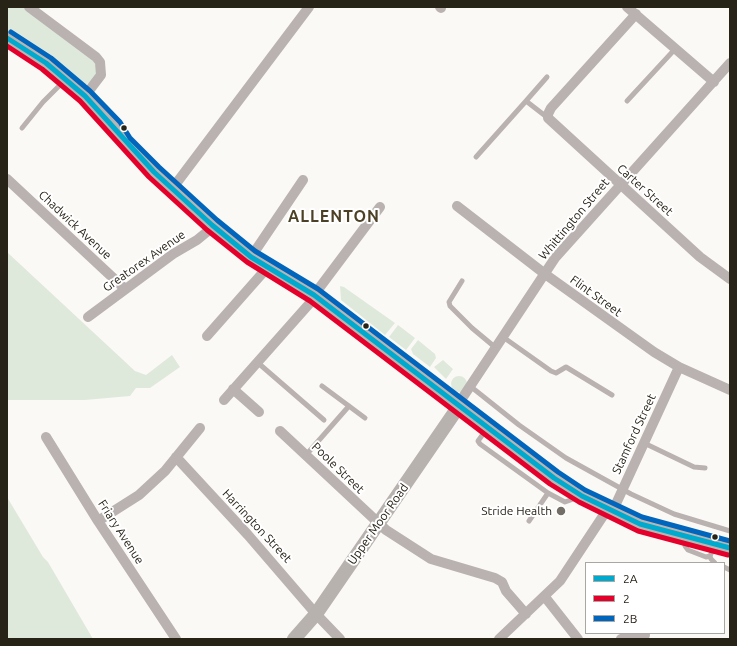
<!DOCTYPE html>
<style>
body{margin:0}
#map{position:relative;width:737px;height:646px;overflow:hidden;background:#fbf9f6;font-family:Ubuntu,sans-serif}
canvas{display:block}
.frame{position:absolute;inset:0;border:8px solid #282317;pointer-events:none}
.legend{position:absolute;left:585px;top:562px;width:140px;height:72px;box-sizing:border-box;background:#fff;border:1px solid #a9a7a2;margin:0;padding:5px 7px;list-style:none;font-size:12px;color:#282317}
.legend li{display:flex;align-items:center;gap:8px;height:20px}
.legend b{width:20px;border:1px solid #a9a7a2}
</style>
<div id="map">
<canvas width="737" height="646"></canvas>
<div class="frame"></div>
<ul class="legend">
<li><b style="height:5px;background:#00a9ce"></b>2A</li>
<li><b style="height:5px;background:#e4002b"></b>2</li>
<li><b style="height:5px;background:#0065bd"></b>2B</li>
</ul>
</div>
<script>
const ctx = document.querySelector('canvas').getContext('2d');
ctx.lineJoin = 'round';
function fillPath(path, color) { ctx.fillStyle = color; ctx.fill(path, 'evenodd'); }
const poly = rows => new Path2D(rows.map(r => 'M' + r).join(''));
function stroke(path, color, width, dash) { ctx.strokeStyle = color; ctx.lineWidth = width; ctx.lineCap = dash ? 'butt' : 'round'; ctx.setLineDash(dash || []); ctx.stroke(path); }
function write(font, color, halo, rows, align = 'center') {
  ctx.font = font + ' Ubuntu,sans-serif'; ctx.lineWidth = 4; ctx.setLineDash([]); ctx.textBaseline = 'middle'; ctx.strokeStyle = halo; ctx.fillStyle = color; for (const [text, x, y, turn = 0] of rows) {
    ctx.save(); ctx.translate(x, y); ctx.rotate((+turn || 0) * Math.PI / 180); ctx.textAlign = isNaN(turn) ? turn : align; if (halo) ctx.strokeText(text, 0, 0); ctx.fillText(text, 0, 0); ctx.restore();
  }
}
fillPath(poly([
 [7,7,23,7,95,61,97,72,92,81,87,84,82,84,42,51,7,31],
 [7,252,135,371,146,375,172,355,180,367,150,388,136,388,130,396,85,400,7,400],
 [340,286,344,287,395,323,385,335,341,300],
 [398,325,415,338,406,350,389,337],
 [418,340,435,354,436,358,430,367,413,354,411,349],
 [443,360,453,369,446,379,434,367],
 '451 384a8 8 0 1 1 16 0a8 8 0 1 1-16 0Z',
 [7,497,43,557,48,562,93,639,7,639]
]), '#dfe9db');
stroke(poly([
 [526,101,547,77],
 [627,101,676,48],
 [22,128,43,102,65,80],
 [476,157,526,101,548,118],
 [462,281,449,302,450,306,472,328,496,348],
 [503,337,551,371,556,373,566,367,612,395],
 [257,362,324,420],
 [322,386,365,418],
 [470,386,519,425,566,458,631,494,674,514,730,531],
 [486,430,478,441,480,444,548,493,565,502,579,497],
 [644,443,694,467,705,468],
 [306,455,349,406],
 [529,521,548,493],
 [685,538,685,546,688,550,706,557,710,556,715,545],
 [710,556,711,559,715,563],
 [724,567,730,570]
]), '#b9b2b0', 5);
stroke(poly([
 [29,7,96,57,100,62,101,75,85,96],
 [440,7,441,8],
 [627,7,714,82],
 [636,14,551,108,548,114,548,118,700,257,730,279],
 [7,179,125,289],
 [172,189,309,7],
 [457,206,545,274,654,352,679,367,730,390],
 [251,257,303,180],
 [88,317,173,254,197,240,208,231,212,225],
 [207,336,267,268],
 [233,389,259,412],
 [224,400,310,303,320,287,380,207],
 [459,406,461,400,555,258,730,63],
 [280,431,386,530,431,559,495,578,502,582,506,591,526,614],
 [46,437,98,521,176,639],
 [176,457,248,535,316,614,340,639],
 [98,521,139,495,165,471,200,428],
 [545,597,578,639],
 [499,639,560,581,603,516,615,506,679,367],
 [621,639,645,635]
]), '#b9b2b0', 10);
stroke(poly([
 [294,639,316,614,459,406]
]), '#b8b2af', 14);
stroke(poly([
 [7,38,46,63,85,96,115,127,125,142,154,172,212,225,251,257,314,295,487,428,554,478,582,496,640,524,730,548]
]), '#bbb5b2', 15);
stroke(poly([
 [7,38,46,63,85,96,154,172,212,225,251,257,314,295,554,478,582,496,640,524,730,548]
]), '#00a9ce', 5);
stroke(poly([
 [7,46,42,69,80,101,149,177,207,230,247,262,310,301,550,484,579,502,638,531,728,555]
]), '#e4002b', 5);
stroke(poly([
 [11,32,51,58,90,91,120,122,130,138,159,167,217,220,255,251,318,289,558,472,585,490,642,517,730,541]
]), '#0065bd', 5);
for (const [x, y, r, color] of [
 [124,128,3.5,"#282317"],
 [366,326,3.5,"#282317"],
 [561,511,5,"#726e65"],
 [715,537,3.5,"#282317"]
]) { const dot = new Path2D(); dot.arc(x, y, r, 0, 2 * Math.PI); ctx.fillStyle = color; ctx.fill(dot); stroke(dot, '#fff', 1.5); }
write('12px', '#282317', '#fff', [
 ["Carter Street",645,190,42],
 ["Whittington Street",574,219,-50],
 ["Chadwick Avenue",75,225,43],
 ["Greatorex Avenue",144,261,-35],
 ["Flint Street",596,296,36],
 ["Stamford Street",634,434,-65],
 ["Poole Street",338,468,44],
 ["Upper Moor Road",378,524,-55],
 ["Harrington Street",257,526,47],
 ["Friary Avenue",121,532,57]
]);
write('12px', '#282317', '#fff', [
 ["Stride Health",552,511]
], 'right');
ctx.letterSpacing = '1px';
write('bold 16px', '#4d4125', '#fff', [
 ["ALLENTON",334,217]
]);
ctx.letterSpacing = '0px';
</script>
